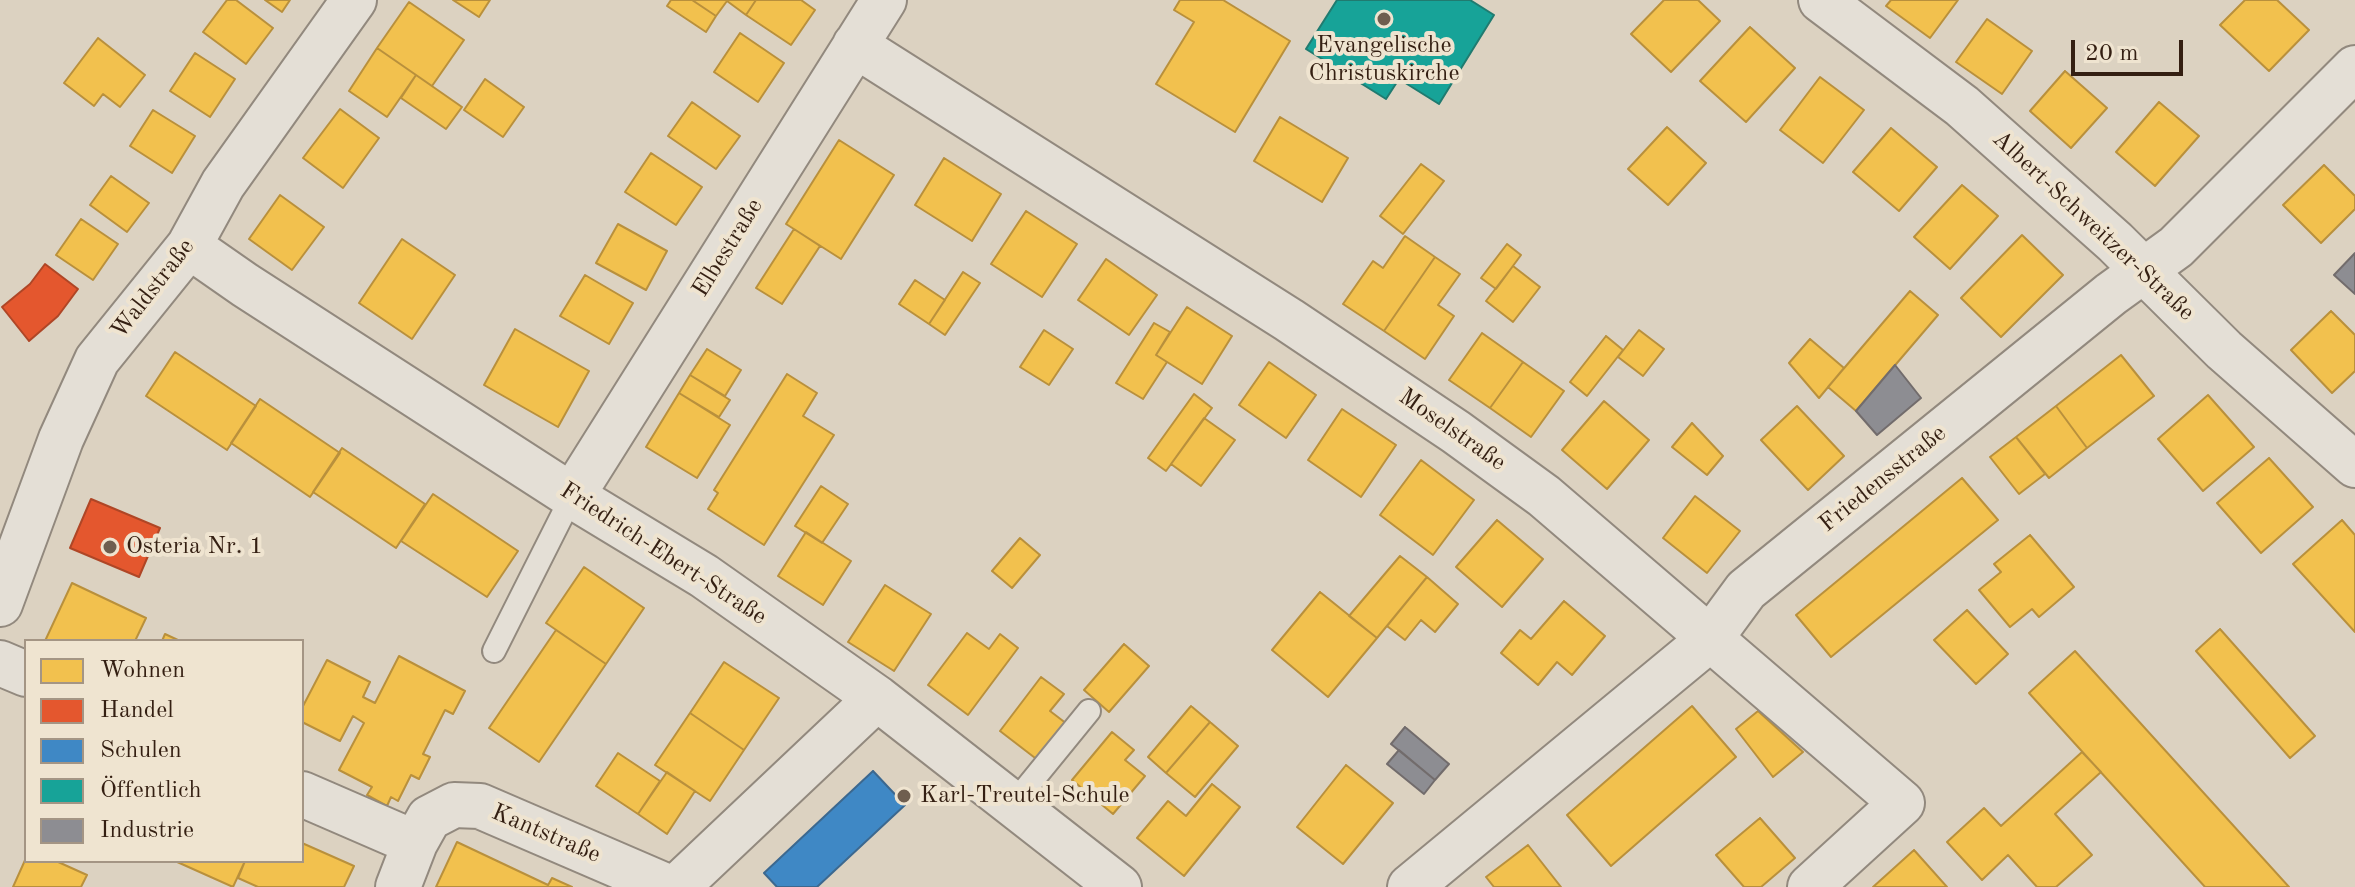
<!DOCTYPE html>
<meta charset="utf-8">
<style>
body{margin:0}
#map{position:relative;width:2355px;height:887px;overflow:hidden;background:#dcd2c1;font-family:"Old Standard TT",serif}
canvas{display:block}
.legend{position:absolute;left:24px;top:639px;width:280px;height:224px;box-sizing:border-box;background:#efe4d0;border:2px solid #a49584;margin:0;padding:10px 14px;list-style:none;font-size:24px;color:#341f12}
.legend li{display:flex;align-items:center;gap:16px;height:40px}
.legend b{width:40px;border:2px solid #a49584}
.scale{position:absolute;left:2071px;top:40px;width:112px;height:36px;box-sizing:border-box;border:4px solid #341f12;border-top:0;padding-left:10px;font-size:24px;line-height:28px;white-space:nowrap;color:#341f12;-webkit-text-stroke:6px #efe4d0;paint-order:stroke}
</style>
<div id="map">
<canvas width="2355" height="887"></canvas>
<ul class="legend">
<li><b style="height:22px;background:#f2c14e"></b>Wohnen</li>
<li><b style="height:22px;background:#e4572e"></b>Handel</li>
<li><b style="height:22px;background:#3f88c5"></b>Schulen</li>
<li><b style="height:22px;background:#17a398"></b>Öffentlich</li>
<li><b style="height:22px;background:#8d8d92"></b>Industrie</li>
</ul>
<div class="scale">20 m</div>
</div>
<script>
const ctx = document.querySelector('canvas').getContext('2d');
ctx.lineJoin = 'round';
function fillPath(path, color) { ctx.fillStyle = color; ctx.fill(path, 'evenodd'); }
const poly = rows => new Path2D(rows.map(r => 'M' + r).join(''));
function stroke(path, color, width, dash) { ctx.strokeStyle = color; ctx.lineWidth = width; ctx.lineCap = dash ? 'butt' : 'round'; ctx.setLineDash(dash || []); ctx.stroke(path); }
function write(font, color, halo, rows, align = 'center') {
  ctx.font = font + ' "Old Standard TT",serif'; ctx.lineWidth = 8; ctx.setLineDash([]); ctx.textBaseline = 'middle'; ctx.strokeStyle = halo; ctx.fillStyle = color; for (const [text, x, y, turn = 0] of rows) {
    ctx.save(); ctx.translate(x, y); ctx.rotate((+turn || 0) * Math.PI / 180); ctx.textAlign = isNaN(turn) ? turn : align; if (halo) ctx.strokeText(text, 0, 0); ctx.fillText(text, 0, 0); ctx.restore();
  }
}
const homes = poly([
 [227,0,236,0,273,28,246,64,203,32,227,0],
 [265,0,290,0,282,12,265,0],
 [453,0,490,0,479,17,453,0],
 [671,0,692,0,716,16,706,32,667,6,671,0],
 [692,0,756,0,746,15,727,1,716,16,692,0],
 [756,0,801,0,815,10,791,45,746,15,756,0],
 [1180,0,1223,0,1290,41,1235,132,1156,84,1194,22,1174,10,1180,0],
 [1664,0,1698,0,1720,21,1671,72,1631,34,1664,0],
 [1891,0,1958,0,1930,38,1886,6,1891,0],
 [2245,0,2277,0,2309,30,2269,71,2220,25,2245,0],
 [409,2,464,40,432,86,377,48,409,2],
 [1987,19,2032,51,2002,94,1956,62,1987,19],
 [1750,27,1795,68,1746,122,1700,81,1750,27],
 [740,33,784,63,758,102,714,72,740,33],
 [98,38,145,75,120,107,103,94,94,106,64,83,98,38],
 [377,48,416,75,387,117,349,91,377,48],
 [195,53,235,79,210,117,170,91,195,53],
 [2065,71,2107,108,2071,148,2030,111,2065,71],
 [416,75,462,107,446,129,401,98,416,75],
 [1820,77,1864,110,1823,163,1780,130,1820,77],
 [485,79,524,107,503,137,464,110,485,79],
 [692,102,740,136,716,169,668,136,692,102],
 [2159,102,2199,136,2155,186,2116,152,2159,102],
 [340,109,379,138,343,188,303,158,340,109],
 [153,110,195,136,172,173,130,146,153,110],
 [1280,117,1348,158,1322,202,1254,161,1280,117],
 [1667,127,1706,163,1668,205,1628,169,1667,127],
 [1891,128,1937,167,1899,211,1853,172,1891,128],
 [839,140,894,175,841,259,786,224,839,140],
 [651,153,702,187,676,225,625,192,651,153],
 [944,158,1001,194,972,241,915,205,944,158],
 [1421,164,1444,181,1403,234,1380,216,1421,164],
 [2324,165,2355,196,2355,209,2321,243,2283,205,2324,165],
 [111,176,149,203,127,232,90,205,111,176],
 [1962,185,1998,216,1950,269,1914,237,1962,185],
 [280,195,324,227,292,270,249,239,280,195],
 [1026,211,1077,244,1042,297,991,264,1026,211],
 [81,219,118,244,93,280,56,255,81,219],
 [618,224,667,251,646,290,596,263,618,224],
 [794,229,820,246,782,304,756,288,794,229],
 [2022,235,2063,275,2001,337,1961,298,2022,235],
 [1405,236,1435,257,1384,331,1343,304,1373,261,1383,268,1405,236],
 [402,239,455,275,412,339,359,303,402,239],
 [1507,244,1521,255,1496,289,1481,278,1507,244],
 [1435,257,1460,274,1438,305,1454,316,1425,359,1384,331,1435,257],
 [1106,259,1157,295,1129,335,1078,300,1106,259],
 [1513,266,1540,287,1513,322,1486,301,1513,266],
 [963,272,980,283,945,335,929,324,963,272],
 [585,275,633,303,609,344,560,316,585,275],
 [915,280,945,300,929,324,899,304,915,280],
 [1910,291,1938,315,1856,411,1828,387,1910,291],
 [1187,307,1232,336,1202,384,1156,355,1187,307],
 [2331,311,2355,335,2355,371,2332,393,2291,350,2331,311],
 [1154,323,1170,332,1156,355,1167,362,1143,399,1116,383,1154,323],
 [515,329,589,371,558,427,484,385,515,329],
 [1044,330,1073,349,1049,385,1020,367,1044,330],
 [1639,330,1664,349,1643,376,1618,357,1639,330],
 [1482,333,1523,362,1490,408,1449,380,1482,333],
 [1606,336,1623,350,1587,396,1570,382,1606,336],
 [1810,339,1844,368,1819,398,1789,363,1810,339],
 [707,349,741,370,725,396,690,375,707,349],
 [175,352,256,406,227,450,146,396,175,352],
 [2121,355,2154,396,2087,448,2056,406,2121,355],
 [1269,362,1316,395,1286,438,1239,405,1269,362],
 [1523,362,1564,391,1531,437,1490,408,1523,362],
 [787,374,817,393,803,416,834,435,764,545,708,509,718,493,714,490,787,374],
 [690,375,730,400,719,417,679,393,690,375],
 [679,393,730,425,697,478,646,447,679,393],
 [1194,394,1212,408,1166,471,1148,458,1194,394],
 [2208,395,2254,447,2203,491,2158,439,2208,395],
 [260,399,340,453,310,497,231,443,260,399],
 [1604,401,1649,440,1607,489,1562,450,1604,401],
 [1797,406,1844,456,1808,490,1761,440,1797,406],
 [2056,406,2087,448,2049,478,2016,437,2056,406],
 [1342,409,1396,445,1361,497,1308,460,1342,409],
 [1204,418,1235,440,1201,486,1171,464,1204,418],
 [1692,423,1723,456,1707,475,1672,447,1692,423],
 [2016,437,2045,474,2019,494,1990,457,2016,437],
 [342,448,425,504,396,548,313,492,342,448],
 [2269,458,2313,507,2261,553,2217,503,2269,458],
 [1421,460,1474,500,1433,555,1380,515,1421,460],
 [1962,478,1998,520,1831,657,1796,615,1962,478],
 [821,486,848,504,822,543,795,526,821,486],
 [433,494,518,551,487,597,401,541,433,494],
 [1695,496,1740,531,1707,573,1663,538,1695,496],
 [1497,520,1543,559,1502,607,1456,567,1497,520],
 [2342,520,2355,535,2355,632,2293,564,2342,520],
 [806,532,851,561,823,605,778,576,806,532],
 [2030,535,2074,587,2039,617,2032,609,2010,627,1979,590,2001,572,1994,564,2030,535],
 [1020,538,1040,555,1012,588,992,571,1020,538],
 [1400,556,1427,577,1377,638,1349,616,1400,556],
 [584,567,644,608,606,664,546,623,584,567],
 [1427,577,1458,604,1435,632,1421,620,1405,640,1387,626,1427,577],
 [72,583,146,618,135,641,45,641,72,583],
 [885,585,931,614,894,671,848,642,885,585],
 [1320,592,1377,638,1328,697,1272,650,1320,592],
 [1564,601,1605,636,1572,675,1557,662,1538,685,1501,653,1520,630,1531,639,1564,601],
 [1967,610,2008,654,1976,684,1934,640,1967,610],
 [2220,629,2315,736,2290,758,2196,651,2220,629],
 [556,630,606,664,539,762,489,728,556,630],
 [967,633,989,649,1000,634,1018,648,968,715,928,685,967,633],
 [165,634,180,641,162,641,165,634],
 [1124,644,1149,666,1109,712,1084,690,1124,644],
 [2075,651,2289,887,2205,887,2029,693,2075,651],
 [399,656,465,691,453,714,445,710,423,754,430,757,419,779,411,775,398,801,391,797,387,806,367,795,372,787,339,770,364,723,353,716,340,741,302,722,302,708,327,660,370,682,363,697,375,703,399,656],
 [724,662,779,698,744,750,690,713,724,662],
 [1041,677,1064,694,1050,711,1067,724,1039,761,1000,731,1041,677],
 [1191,706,1210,722,1166,773,1148,757,1191,706],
 [1692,706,1736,757,1611,866,1567,815,1692,706],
 [1758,711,1803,752,1773,777,1736,729,1758,711],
 [690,713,744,750,710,801,655,765,690,713],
 [1210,722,1238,746,1195,797,1166,773,1210,722],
 [1112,732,1134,750,1125,760,1145,776,1113,814,1072,780,1112,732],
 [2082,752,2101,772,2055,814,2092,855,2056,887,2037,887,2008,855,1982,880,1947,842,1984,808,2001,826,2082,752],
 [618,753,660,781,638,814,596,786,618,753],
 [1346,765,1393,803,1343,864,1297,827,1346,765],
 [667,772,695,791,667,834,638,814,667,772],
 [1212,784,1240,807,1184,876,1137,838,1168,801,1186,816,1212,784],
 [1760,818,1795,858,1761,887,1744,887,1716,855,1760,818],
 [457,842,548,885,547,887,436,887,457,842],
 [302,843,354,866,344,887,258,887,238,878,245,861,302,861,302,843],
 [1528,845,1561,887,1494,887,1486,877,1528,845],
 [1914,850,1947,887,1873,887,1914,850],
 [26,858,26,861,56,861,87,875,81,887,13,887,26,858],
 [175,861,245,861,233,887,175,861],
 [552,878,572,887,547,887,552,878]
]);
fillPath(homes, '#f2c14e');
stroke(homes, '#b9903c', 2);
const shops = poly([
 [45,264,78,289,58,316,29,341,2,307,30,284,45,264],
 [91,499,160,528,139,577,70,548,91,499]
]);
fillPath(shops, '#e4572e');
stroke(shops, '#af4626', 2);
const schools = poly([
 [873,771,905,805,817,887,777,887,764,873,873,771]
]);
fillPath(schools, '#3f88c5');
stroke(schools, '#3c688f', 2);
const public = poly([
 [1337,0,1470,0,1494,15,1439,104,1399,79,1386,99,1306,49,1337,0]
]);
fillPath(public, '#17a398');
stroke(public, '#207b70', 2);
const industry = poly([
 [2355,253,2355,294,2334,275,2355,253],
 [1895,365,1921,398,1877,435,1856,411,1895,365],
 [1405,727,1449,764,1435,780,1391,744,1405,727],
 [1399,750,1435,780,1424,794,1387,764,1399,750]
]);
fillPath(industry, '#8d8d92');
stroke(industry, '#726c6c', 2);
const lane = poly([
 [494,651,572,496],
 [1014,803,1089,711]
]);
const street = poly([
 [1821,0,1962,106,2115,242,2224,350,2355,465],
 [855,45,1289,320,1456,432,1544,496,1902,803,1810,887],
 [189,246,245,285,572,496,704,576,877,698,1119,887],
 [572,496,884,0],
 [0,604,61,439,97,360,189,246,223,184,354,0],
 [0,663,26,674],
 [302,794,415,843],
 [398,887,415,843,429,818,454,805,480,806,668,887],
 [677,887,877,698],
 [1410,887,1710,639,1746,590,2111,294,2176,247,2355,68]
]);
stroke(lane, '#92897e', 26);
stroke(street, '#92897e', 48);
stroke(lane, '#e4dfd6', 22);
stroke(street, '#e4dfd6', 44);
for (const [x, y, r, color] of [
 [1384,19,8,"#6f5e4f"],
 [110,547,8,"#6f5e4f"],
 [904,796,8,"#6f5e4f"]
]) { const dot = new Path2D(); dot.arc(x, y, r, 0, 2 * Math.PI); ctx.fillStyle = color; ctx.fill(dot); stroke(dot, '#efe4d0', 3); }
write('24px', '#341f12', '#efe4d0', [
 ["Evangelische",1384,46,"center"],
 ["Christuskirche",1384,74,"center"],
 ["Osteria Nr. 1",126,547],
 ["Karl-Treutel-Schule",920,796]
], 'left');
write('24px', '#341f12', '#efe4d0', [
 ["Albert-Schweitzer-Straße",2093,226,43],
 ["Elbestraße",728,248,-58],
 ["Waldstraße",153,289,-52],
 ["Moselstraße",1452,430,35],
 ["Friedensstraße",1883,479,-39],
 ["Friedrich-Ebert-Straße",663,554,33],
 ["Kantstraße",546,834,23]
]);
</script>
